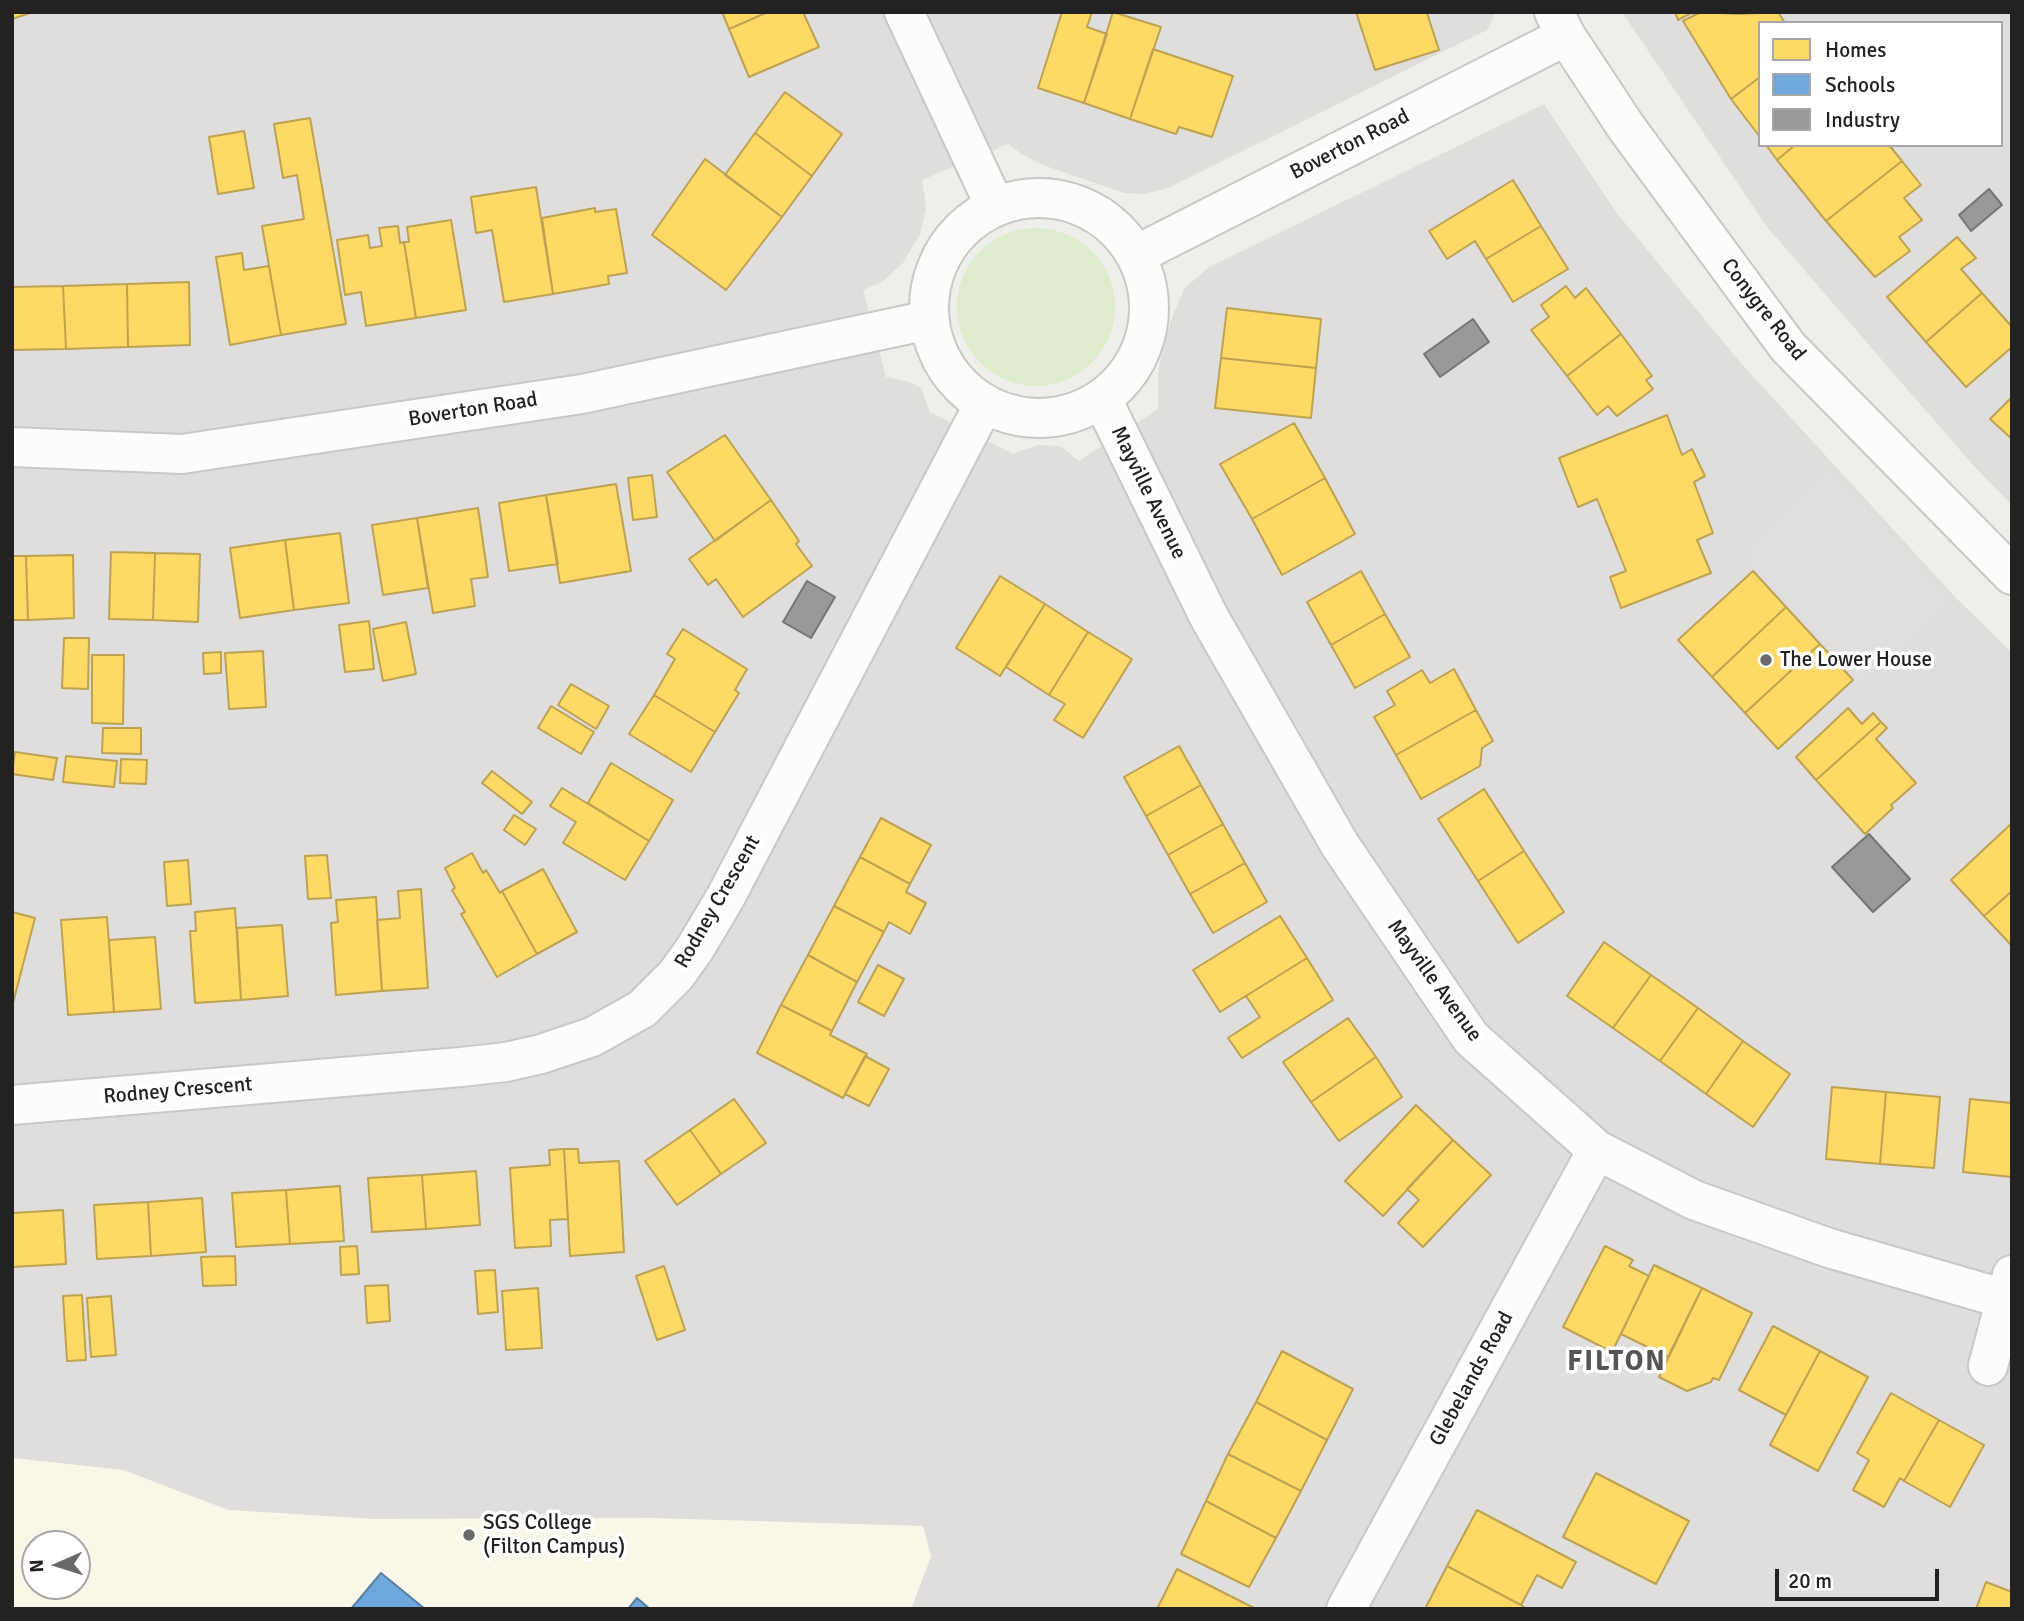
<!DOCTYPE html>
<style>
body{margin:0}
#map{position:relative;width:2024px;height:1621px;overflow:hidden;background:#f0eeeb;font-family:Signika,sans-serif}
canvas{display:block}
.frame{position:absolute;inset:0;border:14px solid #222;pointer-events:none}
.legend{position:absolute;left:1758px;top:21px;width:245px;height:126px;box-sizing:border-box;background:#fff;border:2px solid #a7a7a7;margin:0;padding:9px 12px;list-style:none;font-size:21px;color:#222}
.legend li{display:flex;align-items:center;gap:14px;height:35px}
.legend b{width:35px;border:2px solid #a7a7a7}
.north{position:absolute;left:21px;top:1530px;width:70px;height:70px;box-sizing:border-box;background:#fff;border:2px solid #a7a7a7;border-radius:50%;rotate:267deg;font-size:19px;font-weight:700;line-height:28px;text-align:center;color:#222}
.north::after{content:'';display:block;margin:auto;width:24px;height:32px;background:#6a6968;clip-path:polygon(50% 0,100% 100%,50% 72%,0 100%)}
.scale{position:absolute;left:1775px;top:1569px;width:164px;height:32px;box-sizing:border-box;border:4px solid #222;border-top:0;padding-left:9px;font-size:21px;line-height:24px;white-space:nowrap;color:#222;-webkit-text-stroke:5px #fff;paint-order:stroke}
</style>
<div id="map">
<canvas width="2024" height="1621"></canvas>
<div class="frame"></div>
<ul class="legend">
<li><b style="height:19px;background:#ffd966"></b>Homes</li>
<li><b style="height:19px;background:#6fa8dc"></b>Schools</li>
<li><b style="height:19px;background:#999"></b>Industry</li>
</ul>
<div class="north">N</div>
<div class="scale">20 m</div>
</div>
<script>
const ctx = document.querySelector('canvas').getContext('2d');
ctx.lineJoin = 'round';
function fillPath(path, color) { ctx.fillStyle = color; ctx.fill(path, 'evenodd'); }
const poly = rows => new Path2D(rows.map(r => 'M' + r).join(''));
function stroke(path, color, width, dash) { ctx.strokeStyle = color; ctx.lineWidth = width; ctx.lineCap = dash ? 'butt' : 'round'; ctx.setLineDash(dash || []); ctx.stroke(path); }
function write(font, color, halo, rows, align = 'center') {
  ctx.font = font + ' Signika,sans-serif'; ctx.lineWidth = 7; ctx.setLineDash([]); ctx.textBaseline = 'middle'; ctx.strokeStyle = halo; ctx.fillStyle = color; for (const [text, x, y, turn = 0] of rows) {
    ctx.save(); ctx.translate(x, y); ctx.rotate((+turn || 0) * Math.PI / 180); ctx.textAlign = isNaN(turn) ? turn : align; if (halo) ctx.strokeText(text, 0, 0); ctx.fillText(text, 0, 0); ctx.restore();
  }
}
fillPath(poly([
 [12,12,1496,12,1487,30,1168,188,1144,194,1124,193,1043,165,1023,155,1008,144,922,180,926,208,920,234,903,263,882,282,863,290,886,377,910,382,921,388,930,412,1013,454,1037,445,1060,446,1079,461,1158,409,1158,370,1171,320,1184,289,1209,267,1544,104,1616,212,1739,361,1956,598,2012,653,2012,1609,911,1609,931,1557,654,1518,372,1519,228,1510,123,1470,12,1458],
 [1622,12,2012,12,2012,505,1972,464,1767,227],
 [1760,23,2001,23,2001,145,1760,145]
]), '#dfdedc');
fillPath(poly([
 [12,1458,123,1470,228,1510,372,1519,654,1518,923,1526,931,1556,911,1609,12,1609],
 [35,1544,77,1544,77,1586,35,1586]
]), '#f8f7e8');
fillPath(poly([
 '957 307a79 79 0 1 1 158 0a79 79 0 1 1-158 0Z'
]), '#ddeccb');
fillPath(poly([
 [1829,468,1950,600,1862,680,1746,556]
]), '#e0dfde');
const homes = poly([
 [12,12,33,12,12,19,12,12],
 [722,12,768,12,729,29,722,12],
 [768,12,803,12,819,47,749,77,729,29,768,12],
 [1062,12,1092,12,1087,27,1107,34,1084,103,1038,88,1062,12],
 [1113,12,1161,27,1130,119,1084,103,1113,12],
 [1356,12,1429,12,1427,13,1439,50,1375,70,1356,12],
 [1675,12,1693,12,1678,20,1675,12],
 [1701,12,1739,14,1778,12,1785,23,1760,23,1760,77,1731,99,1683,21,1701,12],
 [1153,49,1233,76,1212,137,1179,127,1176,134,1130,119,1153,49],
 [1760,77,1760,137,1731,99,1760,77],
 [785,92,842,134,812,176,755,133,785,92],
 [310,118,346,324,281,335,262,226,304,219,297,175,283,178,274,124,310,118],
 [244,131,254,188,218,194,209,137,244,131],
 [755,133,812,176,782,217,725,175,755,133],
 [1766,145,1795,145,1777,160,1766,145],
 [1795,145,1889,145,1902,161,1826,221,1777,160,1795,145],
 [705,159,782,217,726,290,652,235,705,159],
 [1902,161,1921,185,1904,198,1922,220,1899,237,1910,251,1875,277,1826,221,1902,161],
 [1513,180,1541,226,1486,259,1475,241,1447,259,1429,231,1513,180],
 [536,187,553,294,504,302,492,230,476,233,471,197,536,187],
 [595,208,595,212,616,209,627,273,608,276,609,284,553,294,542,218,595,208],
 [451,220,466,310,416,318,404,242,409,242,407,227,451,220],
 [398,226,400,243,404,242,416,318,366,326,361,292,345,295,337,240,368,235,370,248,382,246,379,228,398,226],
 [1541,226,1568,269,1513,302,1486,259,1541,226],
 [1957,237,1976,258,1961,269,1982,293,1926,342,1887,297,1957,237],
 [242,253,244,270,269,266,281,335,230,345,216,257,242,253],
 [189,282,190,345,128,347,127,284,189,282],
 [127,284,128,347,66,349,63,286,127,284],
 [63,286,66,349,12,350,12,287,63,286],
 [1566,286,1575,298,1586,288,1621,334,1567,376,1531,330,1549,317,1541,305,1566,286],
 [1982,293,2012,327,2012,347,1966,387,1926,342,1982,293],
 [1227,308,1321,319,1316,368,1221,358,1227,308],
 [1621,334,1652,376,1646,380,1653,389,1617,416,1608,406,1597,415,1567,376,1621,334],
 [1221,358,1316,368,1311,418,1215,408,1221,358],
 [2012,397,2012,439,1990,419,2012,397],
 [1667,415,1682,455,1692,449,1705,476,1694,482,1713,533,1697,540,1711,573,1621,608,1610,577,1626,571,1597,499,1578,507,1559,458,1667,415],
 [1294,423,1325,478,1252,519,1220,464,1294,423],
 [725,435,771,500,715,541,667,472,725,435],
 [652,475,657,517,633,520,628,478,652,475],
 [1325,478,1355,534,1282,575,1252,519,1325,478],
 [616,484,631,571,560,583,546,495,616,484],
 [546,495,558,564,509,571,499,503,546,495],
 [771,500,799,541,796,544,812,566,743,617,716,579,708,585,689,559,771,500],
 [478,508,488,577,471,579,475,606,433,613,417,518,478,508],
 [417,518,428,588,383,595,372,525,417,518],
 [340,533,349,603,294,610,285,540,340,533],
 [285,540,294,610,240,618,230,548,285,540],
 [111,552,155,553,153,620,109,619,111,552],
 [155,553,200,554,198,622,153,620,155,553],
 [73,555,74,618,28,620,26,556,73,555],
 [12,556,26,556,28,620,12,620,12,556],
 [1361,571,1385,614,1331,645,1307,602,1361,571],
 [1753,571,1786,607,1712,677,1678,640,1753,571],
 [1000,576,1045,604,1000,676,956,648,1000,576],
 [1045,604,1088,632,1049,695,1006,667,1045,604],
 [1786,607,1820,644,1745,713,1712,677,1786,607],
 [1385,614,1410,657,1355,688,1331,645,1385,614],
 [369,621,374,669,345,672,339,625,369,621],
 [406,622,416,674,383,681,373,629,406,622],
 [683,629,747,669,735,690,739,693,715,732,654,695,675,659,667,654,683,629],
 [1088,632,1132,659,1083,738,1054,720,1065,704,1049,695,1088,632],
 [64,638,89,638,88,689,62,688,64,638],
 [1820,644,1853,680,1778,749,1745,713,1820,644],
 [263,651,266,707,229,709,225,653,263,651],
 [221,652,221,673,204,674,203,653,221,652],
 [92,655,124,655,123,724,92,723,92,655],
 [1454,669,1476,710,1396,755,1374,717,1395,705,1387,691,1422,670,1430,683,1454,669],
 [571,684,609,706,596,729,558,705,571,684],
 [654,695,715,732,691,772,629,734,654,695],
 [551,706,594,732,581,754,538,728,551,706],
 [1848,708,1862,724,1873,713,1881,722,1816,780,1796,757,1848,708],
 [1476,710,1493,741,1482,748,1480,766,1421,799,1396,755,1476,710],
 [1881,722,1887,728,1876,739,1916,783,1891,805,1893,808,1865,834,1816,780,1881,722],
 [103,728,141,728,141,754,102,753,103,728],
 [1179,746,1201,785,1146,816,1124,777,1179,746],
 [15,752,57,758,53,780,12,774,15,752],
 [66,756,117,761,114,787,63,782,66,756],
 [121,759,147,760,146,784,120,783,121,759],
 [611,763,673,800,649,841,588,803,611,763],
 [492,771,532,802,522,814,482,783,492,771],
 [1201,785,1223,824,1168,855,1146,816,1201,785],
 [562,788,649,841,625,880,563,843,576,822,550,806,562,788],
 [1484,789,1524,851,1478,881,1438,819,1484,789],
 [514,815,536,829,525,845,504,830,514,815],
 [881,818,931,845,910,884,860,857,881,818],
 [2012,823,2012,891,1984,916,1951,880,2012,823],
 [1223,824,1245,863,1190,894,1168,855,1223,824],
 [1524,851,1564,912,1518,943,1478,881,1524,851],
 [472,853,483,873,486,870,500,893,502,891,537,954,497,977,461,914,465,912,452,890,455,888,445,868,472,853],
 [327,855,331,898,308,899,305,856,327,855],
 [860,857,910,884,906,892,926,903,910,934,889,922,884,932,834,906,860,857],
 [188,860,191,904,167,906,164,862,188,860],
 [1245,863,1267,902,1213,933,1190,894,1245,863],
 [543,869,577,932,537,954,502,891,543,869],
 [421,889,428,988,382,991,377,920,400,918,398,891,421,889],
 [2012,891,2012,946,1984,916,2012,891],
 [376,897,382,991,336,995,331,923,338,922,336,900,376,897],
 [834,906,884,932,857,982,808,955,834,906],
 [235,908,241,1000,195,1003,190,931,196,931,195,912,235,908],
 [12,912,35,918,12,1007,12,912],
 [1280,916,1307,958,1220,1012,1193,970,1280,916],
 [107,917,114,1012,68,1015,61,920,107,917],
 [282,925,288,996,241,1000,237,928,282,925],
 [155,937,161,1009,114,1012,109,940,155,937],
 [1604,942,1651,975,1613,1028,1567,996,1604,942],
 [808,955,857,982,832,1031,781,1005,808,955],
 [1307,958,1333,1000,1242,1058,1228,1038,1260,1017,1246,996,1307,958],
 [878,965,904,979,884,1016,858,1002,878,965],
 [1651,975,1698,1008,1660,1061,1613,1028,1651,975],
 [781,1005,832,1031,830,1035,867,1054,843,1098,757,1053,781,1005],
 [1698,1008,1743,1041,1706,1094,1660,1061,1698,1008],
 [1348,1018,1376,1057,1311,1102,1283,1062,1348,1018],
 [1743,1041,1790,1074,1753,1127,1706,1094,1743,1041],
 [865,1056,889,1069,869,1106,845,1094,865,1056],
 [1376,1057,1402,1097,1339,1141,1311,1102,1376,1057],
 [1832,1087,1886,1092,1880,1164,1826,1159,1832,1087],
 [1886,1092,1940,1097,1934,1168,1880,1164,1886,1092],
 [734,1099,766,1143,721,1174,690,1130,734,1099],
 [1970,1099,2012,1103,2012,1177,1963,1172,1970,1099],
 [1416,1105,1453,1140,1383,1216,1345,1181,1416,1105],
 [690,1130,721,1174,677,1205,645,1161,690,1130],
 [1453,1140,1491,1175,1423,1247,1398,1223,1419,1200,1407,1189,1453,1140],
 [564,1149,568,1219,550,1220,551,1246,515,1248,510,1168,550,1165,549,1150,564,1149],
 [564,1149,578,1149,579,1163,619,1161,624,1252,570,1256,564,1149],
 [476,1171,480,1225,426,1229,422,1175,476,1171],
 [422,1175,426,1229,372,1232,368,1178,422,1175],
 [340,1186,344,1241,290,1244,286,1190,340,1186],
 [286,1190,290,1244,236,1247,232,1193,286,1190],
 [202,1198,206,1252,151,1256,148,1202,202,1198],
 [148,1202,151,1256,97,1259,94,1205,148,1202],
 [63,1210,66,1264,12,1267,12,1213,63,1210],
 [357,1246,359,1274,341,1275,340,1247,357,1246],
 [1605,1246,1633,1260,1629,1266,1649,1276,1612,1352,1563,1327,1605,1246],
 [235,1256,236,1285,203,1286,201,1257,235,1256],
 [1654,1265,1702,1288,1668,1357,1621,1334,1654,1265],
 [664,1266,685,1330,657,1340,636,1276,664,1266],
 [495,1270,498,1312,478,1314,475,1271,495,1270],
 [388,1285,390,1321,367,1323,365,1286,388,1285],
 [538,1288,542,1348,506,1350,502,1291,538,1288],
 [1702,1288,1752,1313,1719,1380,1713,1378,1711,1382,1687,1391,1659,1377,1702,1288],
 [82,1295,86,1360,67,1361,63,1296,82,1295],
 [111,1296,116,1355,91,1357,87,1298,111,1296],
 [1773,1326,1820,1351,1786,1415,1739,1390,1773,1326],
 [1282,1351,1353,1389,1327,1440,1256,1402,1282,1351],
 [1820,1351,1868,1377,1818,1471,1770,1445,1820,1351],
 [1891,1393,1939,1420,1904,1481,1900,1478,1884,1507,1853,1490,1869,1460,1857,1453,1891,1393],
 [1256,1402,1327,1440,1301,1491,1228,1454,1256,1402],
 [1939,1420,1984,1445,1950,1507,1904,1481,1939,1420],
 [1228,1454,1301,1491,1276,1538,1206,1501,1228,1454],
 [1596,1473,1689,1521,1656,1584,1563,1537,1596,1473],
 [1206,1501,1276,1538,1249,1587,1181,1554,1206,1501],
 [1477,1510,1576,1562,1562,1588,1537,1575,1521,1605,1447,1566,1477,1510],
 [1447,1566,1521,1605,1527,1609,1425,1609,1447,1566],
 [1177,1569,1254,1608,1253,1609,1157,1609,1177,1569],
 [1986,1582,2012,1592,2012,1609,1976,1609,1986,1582]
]);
fillPath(homes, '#ffd966');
stroke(homes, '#bda252', 2);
const schools = poly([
 [381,1573,425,1609,351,1609,381,1573],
 [637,1598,650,1609,628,1609,637,1598]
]);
fillPath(schools, '#6fa8dc');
stroke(schools, '#5880a4', 2);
const industry = poly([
 [1989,189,2002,205,1971,231,1959,215,1989,189],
 [1473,319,1489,342,1440,377,1424,354,1473,319],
 [807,581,835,597,811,638,783,622,807,581],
 [1869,834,1910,879,1873,912,1832,867,1869,834]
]);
fillPath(industry, '#999');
stroke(industry, '#757575', 2);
const minor = poly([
 [904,12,995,206],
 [1554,12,1566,36,1626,127,1788,347,2012,575],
 '929 308a110 110 0 1 1 220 0a110 110 0 1 1-220 0Z',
 [1136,255,1566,36],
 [1102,399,1209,617,1340,845,1471,1038,1597,1150,1694,1200,1829,1248,2005,1299],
 [12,447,182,454,582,394,929,320],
 [12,1105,461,1067,506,1062,541,1054,592,1037,642,1009,676,975,694,950,725,898,984,404],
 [1988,1366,2012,1275],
 [1346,1609,1597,1150]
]);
stroke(minor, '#c9c8c7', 42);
stroke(minor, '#fdfcfc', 38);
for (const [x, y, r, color] of [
 [1766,660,7,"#6a6968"],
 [469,1535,7,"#6a6968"]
]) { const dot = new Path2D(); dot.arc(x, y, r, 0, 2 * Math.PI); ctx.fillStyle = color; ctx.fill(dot); stroke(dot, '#fff', 2.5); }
write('21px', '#222', '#fff', [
 ["Boverton Road",1350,145,-27],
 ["Conygre Road",1763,310,52],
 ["Boverton Road",473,410,-9],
 ["Mayville Avenue",1148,493,64],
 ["Rodney Crescent",718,902,-60],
 ["Mayville Avenue",1434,981,54],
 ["Rodney Crescent",178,1091,-5],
 ["Glebelands Road",1472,1379,-61]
]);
write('21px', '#222', '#fff', [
 ["The Lower House",1780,660],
 ["SGS College",483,1523],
 ["(Filton Campus)",483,1547]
], 'left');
ctx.letterSpacing = '2px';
write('bold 28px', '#555', '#fff', [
 ["FILTON",1617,1363]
]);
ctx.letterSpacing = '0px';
</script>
